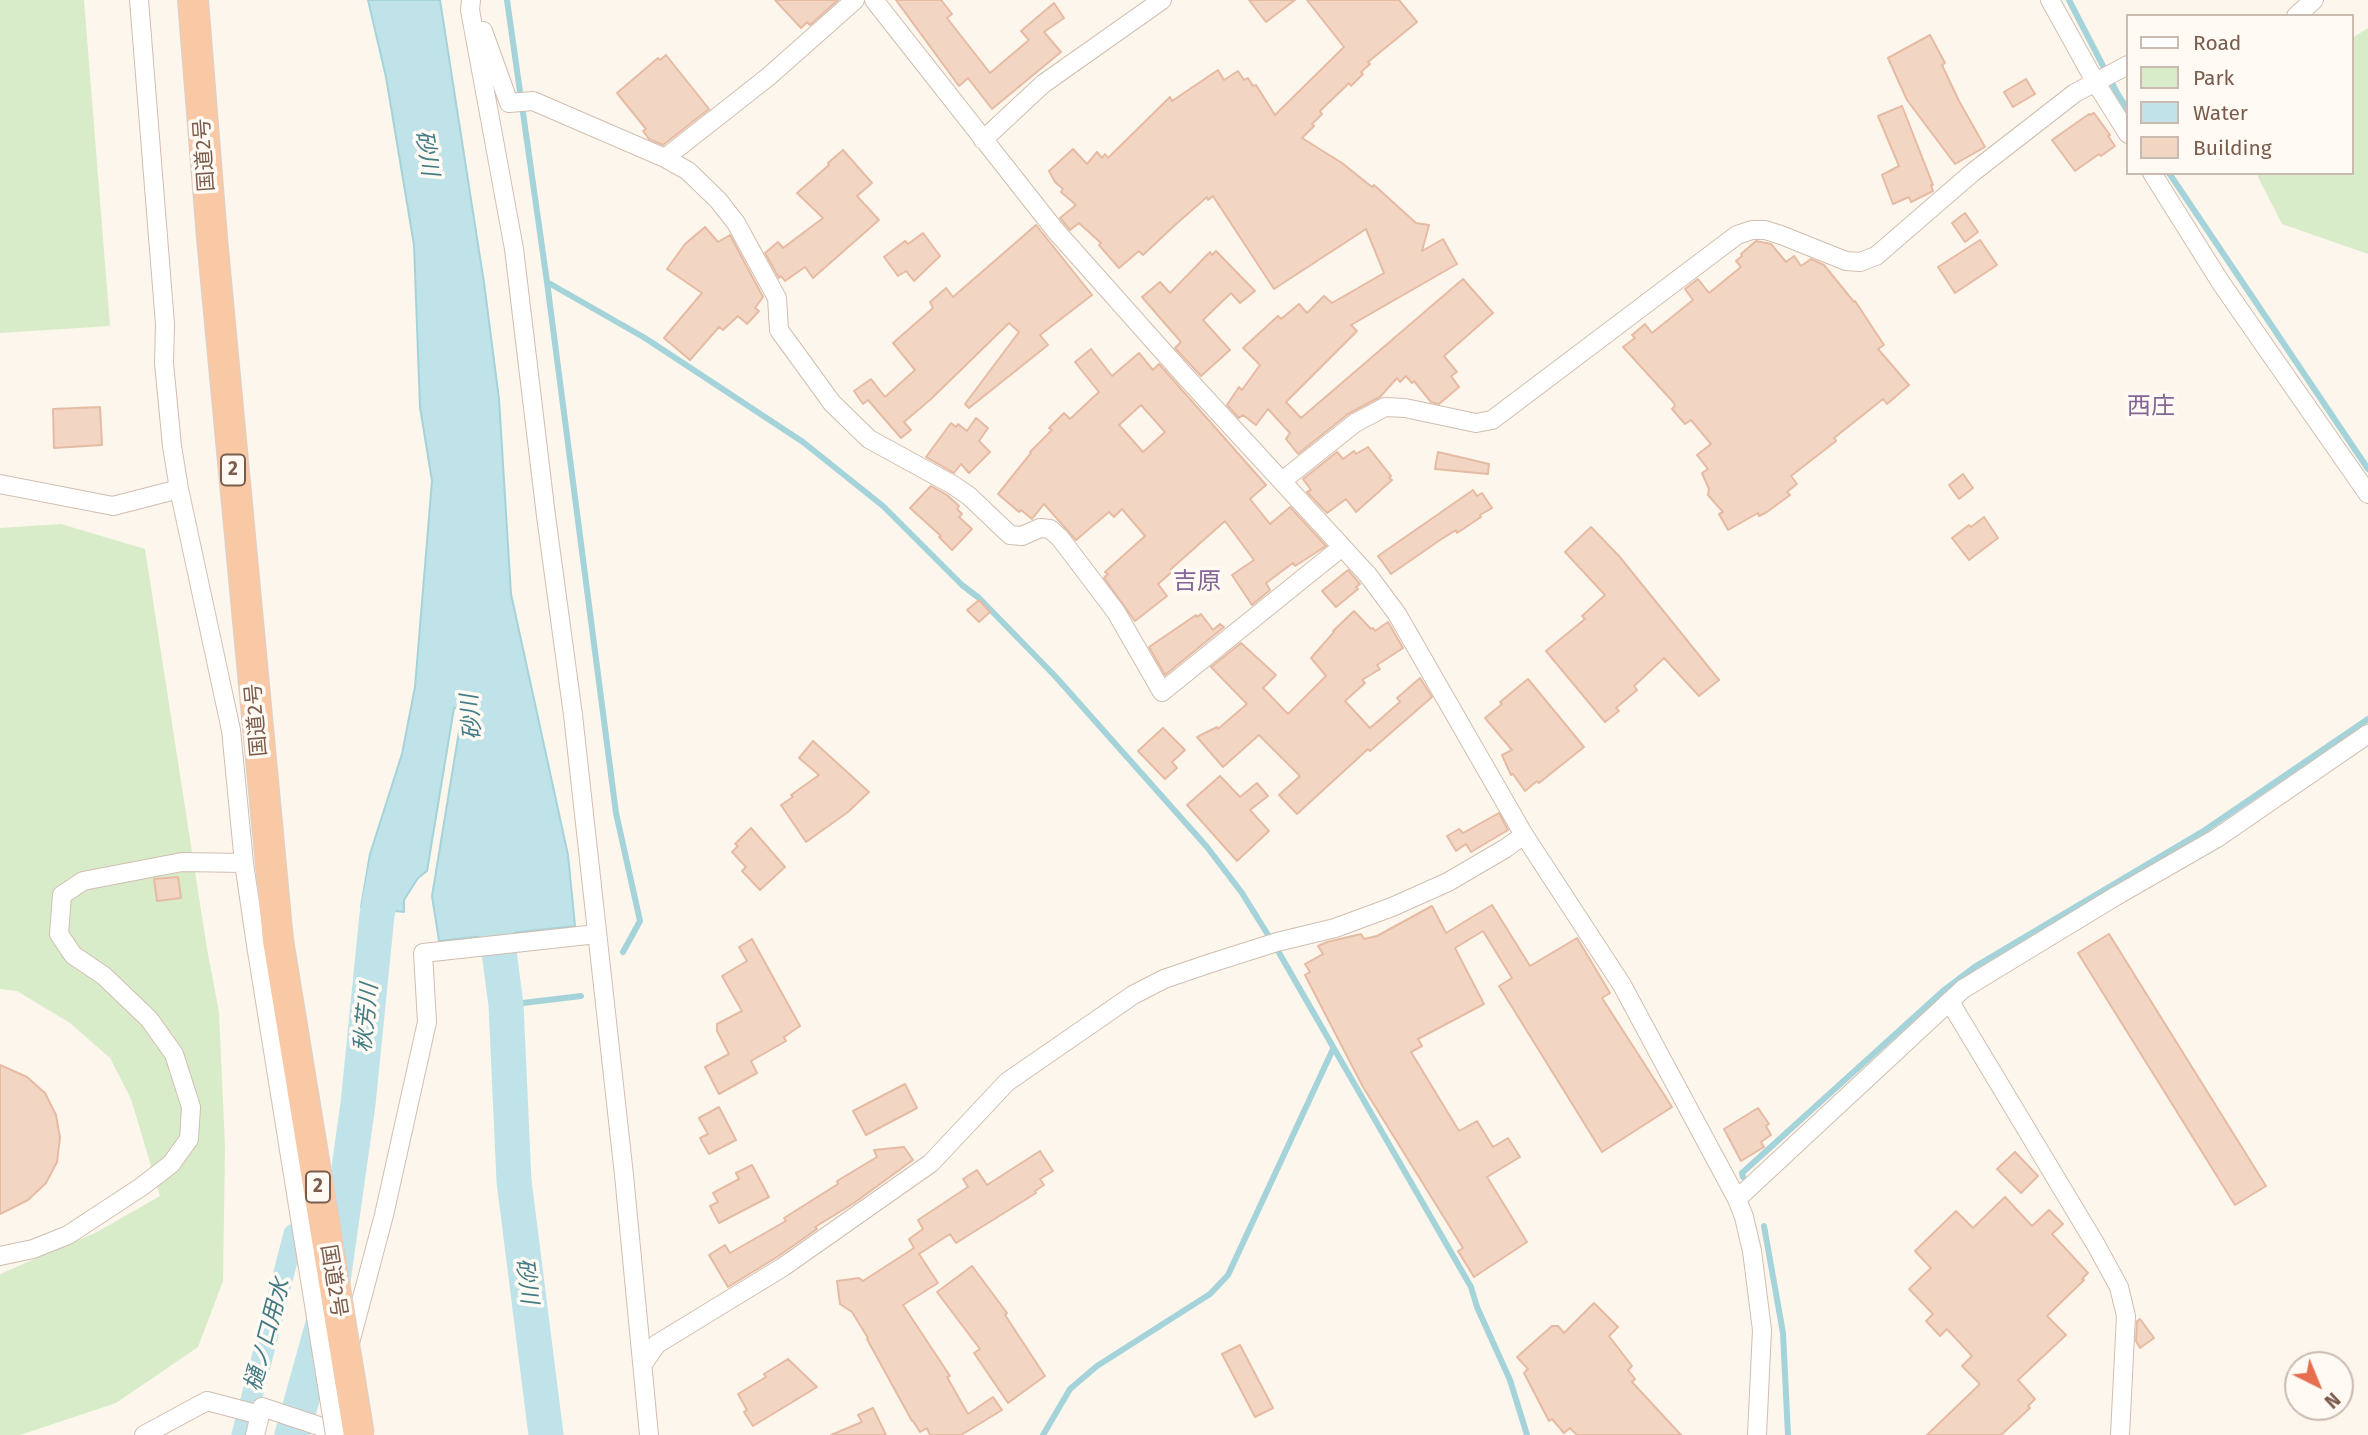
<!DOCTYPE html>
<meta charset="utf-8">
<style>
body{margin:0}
#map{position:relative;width:2368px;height:1435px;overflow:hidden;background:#fdf6ec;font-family:"Fira Sans",sans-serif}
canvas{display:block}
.legend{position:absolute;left:2126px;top:14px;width:228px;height:161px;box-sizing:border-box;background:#fffaf3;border:2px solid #cabbb1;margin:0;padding:9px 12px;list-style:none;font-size:21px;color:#7a5c4d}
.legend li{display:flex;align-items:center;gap:14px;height:35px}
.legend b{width:35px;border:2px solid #cabbb1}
.north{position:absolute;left:2284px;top:1351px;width:70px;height:70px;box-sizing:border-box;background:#fffaf3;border:2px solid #cabbb1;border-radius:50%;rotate:137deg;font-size:19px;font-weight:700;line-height:28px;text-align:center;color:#7a5c4d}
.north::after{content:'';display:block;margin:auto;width:24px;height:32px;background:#e76f51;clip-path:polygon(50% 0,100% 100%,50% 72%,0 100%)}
</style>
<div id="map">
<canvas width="2368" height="1435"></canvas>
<ul class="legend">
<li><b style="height:9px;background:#fff"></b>Road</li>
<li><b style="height:19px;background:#d8ecc9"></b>Park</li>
<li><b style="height:19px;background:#bfe3e8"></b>Water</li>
<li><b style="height:19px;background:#f3d5c3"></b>Building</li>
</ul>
<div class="north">N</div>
</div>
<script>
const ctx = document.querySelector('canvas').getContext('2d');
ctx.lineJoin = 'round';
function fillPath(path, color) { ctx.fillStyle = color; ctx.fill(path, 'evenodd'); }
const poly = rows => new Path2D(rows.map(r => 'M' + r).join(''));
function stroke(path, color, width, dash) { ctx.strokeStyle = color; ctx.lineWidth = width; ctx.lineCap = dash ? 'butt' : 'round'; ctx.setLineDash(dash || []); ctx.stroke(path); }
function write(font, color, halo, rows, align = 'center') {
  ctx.font = font + ' "Fira Sans","Noto Sans JP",sans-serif'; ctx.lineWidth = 7; ctx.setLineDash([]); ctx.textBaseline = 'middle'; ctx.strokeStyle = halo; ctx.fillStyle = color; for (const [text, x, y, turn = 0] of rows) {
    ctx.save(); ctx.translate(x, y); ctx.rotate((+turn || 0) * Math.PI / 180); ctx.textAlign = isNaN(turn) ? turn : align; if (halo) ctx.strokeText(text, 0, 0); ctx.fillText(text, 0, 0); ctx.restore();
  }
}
fillPath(poly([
 [0,0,84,0,110,326,0,333],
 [2368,28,2368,254,2282,224,2256,173,2352,173,2352,38],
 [61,524,145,549,207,949,219,1012,225,1147,223,1281,198,1347,116,1403,20,1435,0,1435,0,1274,97,1232,160,1196,131,1099,110,1058,70,1023,17,991,0,989,0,528]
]), '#d8ecc9');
const water = poly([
 [368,0,440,0,484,283,499,399,511,594,568,855,575,926,439,941,432,896,463,707,454,708,427,871,418,878,404,900,404,912,361,907,370,854,402,754,415,687,432,481,420,407,414,245,386,77,368,0]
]);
fillPath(water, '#bfe3e8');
stroke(water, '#a5d3da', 2);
stroke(poly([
 [507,0,547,282,616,813,640,921,623,952],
 [2069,0,2116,91,2128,110],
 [2169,173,2368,469],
 [547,282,645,338,803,442,883,506,962,585,979,598,1055,676,1207,847,1242,893,1278,951,1471,1287,1477,1307,1510,1380,1527,1435],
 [506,1005,581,996],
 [1743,1177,1742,1173,1943,991,1976,966,2205,830,2368,719],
 [1764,1226,1783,1333,1788,1435],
 [1043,1435,1070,1389,1097,1366,1210,1294,1228,1275,1333,1049]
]), '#a5d3da', 6);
stroke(poly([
 [242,1435,294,1234]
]), '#bfe3e8', 21);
stroke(poly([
 [493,906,506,1005,514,1181,546,1435],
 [292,1435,331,1295,358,1104,377,915,387,863]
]), '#bfe3e8', 35);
const building = poly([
 [775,0,838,0,810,25,807,22,801,28,775,0],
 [896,0,941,0,952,14,947,18,990,73,1029,40,1021,31,1054,3,1064,18,1044,32,1061,52,992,109,968,78,959,86,896,0],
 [1249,0,1295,0,1266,22,1249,0],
 [1307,0,1399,0,1417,22,1368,62,1370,64,1361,72,1363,74,1351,86,1349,83,1320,111,1322,114,1312,124,1314,126,1302,138,1342,163,1372,187,1374,185,1416,223,1429,225,1422,251,1443,239,1457,264,1351,325,1357,331,1286,402,1301,418,1463,279,1493,313,1444,356,1457,372,1451,376,1459,387,1439,404,1431,402,1414,381,1412,383,1406,376,1400,382,1397,378,1380,397,1348,414,1298,454,1286,439,1290,433,1268,409,1256,425,1243,415,1239,418,1227,405,1239,387,1242,390,1260,365,1243,348,1278,316,1281,319,1299,304,1307,313,1324,296,1332,303,1384,273,1366,229,1274,289,1213,196,1208,200,1207,197,1175,225,1143,255,1139,251,1119,268,1099,245,1101,243,1079,223,1070,230,1060,218,1076,205,1061,192,1063,189,1055,182,1049,171,1073,149,1087,164,1097,152,1102,158,1105,154,1108,158,1170,97,1172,101,1218,70,1224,80,1238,71,1244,80,1248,78,1253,86,1256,85,1275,115,1344,47,1307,0],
 [1930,35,1945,63,1942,65,1959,101,1985,147,1955,164,1907,100,1888,58,1930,35],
 [666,55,709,109,663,145,649,139,643,131,646,129,617,93,658,58,660,60,666,55],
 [2026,79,2035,94,2013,107,2004,92,2026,79],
 [1902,106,1933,185,1931,185,1933,191,1911,202,1909,197,1893,204,1882,175,1899,166,1878,116,1902,106],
 [2094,113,2110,135,2108,136,2115,146,2101,156,2099,154,2075,171,2052,140,2089,114,2090,115,2094,113],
 [843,150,872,183,857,196,879,220,813,278,805,267,785,281,781,276,779,278,765,253,778,242,783,248,823,218,797,193,829,165,828,163,843,150],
 [1965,213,1978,232,1965,242,1952,223,1965,213],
 [1036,225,1092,295,1040,335,1048,345,969,408,965,404,1019,332,1009,323,931,399,904,422,911,430,901,438,868,400,863,404,854,391,871,379,885,397,915,370,893,343,933,308,930,302,946,288,953,297,1036,225],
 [705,227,718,242,730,235,763,297,755,308,759,311,747,324,738,316,723,330,719,327,690,360,664,338,702,293,667,269,685,244,705,227],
 [923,233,940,256,914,281,906,271,898,276,884,257,905,241,908,244,923,233],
 [1980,240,1997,265,1955,293,1938,267,1980,240],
 [1756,241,1771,244,1786,262,1794,256,1801,266,1811,259,1824,265,1854,302,1855,301,1884,345,1878,349,1909,385,1887,404,1883,399,1834,438,1836,441,1791,476,1797,484,1787,492,1790,495,1767,512,1759,516,1758,513,1728,530,1719,514,1723,512,1708,495,1709,489,1702,473,1708,469,1697,455,1711,444,1691,420,1685,424,1672,409,1675,406,1674,403,1623,347,1635,338,1632,335,1645,324,1652,333,1693,300,1685,289,1698,279,1709,293,1741,267,1736,261,1742,256,1741,254,1756,241],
 [1216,251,1255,291,1240,303,1231,293,1203,320,1230,350,1201,376,1175,348,1181,342,1142,297,1160,282,1170,293,1210,252,1212,255,1216,251],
 [1091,349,1112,376,1139,353,1153,370,1159,364,1266,485,1250,499,1270,524,1290,507,1326,546,1295,566,1293,563,1266,583,1270,590,1252,605,1232,575,1254,560,1225,521,1171,569,1173,571,1158,584,1167,596,1135,621,1104,578,1108,574,1105,572,1145,536,1122,509,1114,517,1109,512,1076,540,1044,504,1032,519,1021,510,1019,512,998,494,1031,453,1030,452,1052,430,1049,428,1064,413,1070,419,1099,392,1075,362,1091,349],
 [1141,405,1165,432,1143,452,1119,425,1141,405],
 [100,407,102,445,54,448,53,409,100,407],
 [976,418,988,428,979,441,990,452,969,473,961,464,954,473,926,457,951,423,956,427,958,424,967,431,976,418],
 [1368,447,1391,476,1389,478,1392,480,1356,512,1346,499,1327,513,1307,492,1311,490,1303,479,1337,452,1343,459,1354,451,1356,454,1368,447],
 [1438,452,1489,464,1488,474,1435,469,1438,452],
 [1963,474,1973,488,1959,499,1949,485,1963,474],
 [931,486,947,495,959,506,957,509,962,514,959,517,972,529,952,550,939,537,941,536,910,508,931,486],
 [1473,490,1477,496,1482,493,1492,508,1480,515,1481,517,1457,533,1456,530,1440,540,1391,574,1378,556,1473,490],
 [1984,517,1998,538,1969,560,1952,538,1969,525,1971,527,1984,517],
 [1591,527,1619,556,1719,680,1699,696,1664,658,1634,686,1637,690,1616,708,1619,711,1605,722,1546,651,1585,619,1582,616,1605,595,1565,552,1591,527],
 [1348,570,1360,584,1356,587,1358,589,1336,607,1322,591,1348,570],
 [979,600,990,612,979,622,967,610,979,600],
 [1354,611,1371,629,1373,628,1375,631,1388,622,1403,648,1377,665,1380,669,1362,680,1365,683,1345,701,1370,728,1400,702,1397,698,1420,678,1432,697,1370,751,1368,749,1297,814,1279,795,1300,776,1259,735,1223,767,1197,737,1217,727,1218,729,1247,704,1211,667,1241,643,1276,675,1263,688,1288,714,1326,676,1311,658,1334,632,1333,631,1354,611],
 [1201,614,1213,630,1220,624,1224,627,1165,675,1149,647,1196,615,1197,617,1201,614],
 [1528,679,1584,747,1539,783,1537,781,1525,791,1513,774,1511,775,1502,755,1512,750,1485,718,1502,704,1500,702,1528,679],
 [1163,728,1185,750,1172,762,1177,768,1165,779,1138,751,1163,728],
 [813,741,869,792,848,812,806,842,781,805,793,797,791,795,819,775,799,758,813,741],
 [1220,776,1240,797,1257,783,1268,796,1250,810,1269,831,1237,861,1187,805,1220,776],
 [1499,813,1508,830,1471,852,1466,844,1456,851,1447,836,1459,829,1463,833,1499,813],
 [751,828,785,867,760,890,742,871,746,867,732,852,738,846,735,844,751,828],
 [178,877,181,898,157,901,154,879,178,877],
 [1492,905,1530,966,1577,938,1610,993,1602,998,1672,1107,1602,1152,1499,986,1512,978,1483,931,1455,948,1484,1004,1418,1039,1422,1046,1411,1052,1459,1131,1477,1121,1493,1147,1508,1138,1520,1157,1487,1177,1527,1242,1474,1277,1458,1251,1463,1248,1363,1087,1305,975,1310,972,1305,964,1323,954,1318,946,1327,942,1361,934,1364,939,1377,936,1432,906,1446,933,1492,905],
 [2109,934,2266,1186,2235,1205,2078,953,2109,934],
 [752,939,800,1026,784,1037,786,1041,751,1061,757,1073,719,1094,705,1067,729,1054,717,1031,717,1024,742,1011,722,976,747,961,739,947,752,939],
 [0,1065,27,1077,45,1093,56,1115,60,1138,57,1162,46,1183,28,1200,0,1214,0,1065],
 [905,1084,917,1108,866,1135,853,1111,905,1084],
 [719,1107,736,1140,709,1154,700,1138,708,1134,699,1118,719,1107],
 [1758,1108,1769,1124,1766,1126,1771,1135,1761,1142,1764,1147,1741,1161,1724,1129,1758,1108],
 [904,1147,913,1160,854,1203,815,1227,817,1229,777,1257,728,1287,709,1255,725,1245,730,1253,786,1221,784,1218,838,1184,837,1181,877,1157,874,1150,904,1147],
 [1040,1151,1053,1171,1040,1179,1044,1185,1035,1191,1036,1193,956,1243,950,1234,919,1254,938,1283,903,1305,950,1376,947,1377,968,1414,993,1397,1002,1410,961,1435,930,1435,927,1428,920,1432,913,1421,912,1421,867,1339,868,1338,852,1312,840,1304,837,1281,859,1278,863,1281,914,1248,909,1239,923,1229,918,1220,968,1187,963,1179,977,1170,987,1185,1040,1151],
 [2015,1152,2038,1176,2021,1193,1997,1169,2015,1152],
 [752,1165,769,1197,719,1223,710,1206,718,1202,713,1193,739,1179,736,1173,752,1165],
 [2005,1197,2032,1226,2049,1210,2063,1224,2052,1234,2088,1273,2082,1279,2084,1280,2047,1316,2066,1335,2018,1380,2035,1399,2028,1406,2030,1408,2001,1435,1927,1435,1980,1384,1962,1366,1972,1356,1947,1329,1940,1336,1926,1321,1933,1314,1909,1289,1931,1268,1915,1251,1956,1211,1973,1228,2005,1197],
 [972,1266,1007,1313,1005,1315,1045,1376,1008,1403,974,1353,980,1349,937,1292,972,1266],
 [1594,1303,1618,1327,1609,1336,1632,1366,1628,1370,1635,1379,1632,1382,1681,1435,1577,1435,1570,1428,1564,1433,1552,1419,1549,1421,1524,1373,1528,1369,1517,1357,1552,1326,1558,1326,1564,1333,1594,1303],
 [2140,1319,2154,1338,2140,1348,2136,1341,2137,1321,2140,1319],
 [1240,1345,1273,1408,1255,1417,1222,1354,1240,1345],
 [788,1359,817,1387,753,1426,744,1412,747,1410,738,1394,766,1377,764,1374,788,1359],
 [873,1408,886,1435,831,1435,862,1422,858,1415,873,1408]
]);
fillPath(building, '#f3d5c3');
stroke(building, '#e6bba3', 2);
const minor = poly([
 [139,0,165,324,164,363,172,446,179,489,231,730,244,863,256,945],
 [471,0,470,10,514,249,546,516,573,715,624,1175,649,1435],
 [874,0,1055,230,1185,376,1368,575,1397,614,1524,835,1622,985,1737,1199,1744,1217,1752,1251,1762,1330,1757,1435],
 [2050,0,2096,83,2128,134],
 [2296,16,2314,0],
 [483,31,509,103,533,101,665,158,688,171,718,200,736,223,777,298,779,330,832,403,869,439,953,485,969,496,1010,535,1022,536,1040,528,1050,529,1060,538,1116,612,1162,692,1342,547],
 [983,140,1043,84,1162,0],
 [665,158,768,77,855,0],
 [2152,173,2221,283,2368,494],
 [1282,481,1355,423,1385,407,1405,408,1476,423,1492,420,1737,235,1752,230,1765,230,1781,235,1846,261,1860,262,1876,256,1972,173,2075,93,2128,65],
 [0,484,113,506,179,489],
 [1950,1002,2096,1245,2119,1287,2126,1316,2120,1435],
 [1737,1199,1963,989,2116,896,2217,838,2368,734],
 [0,1256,33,1249,68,1235,141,1187,171,1164,189,1139,191,1107,174,1054,149,1019,104,976,73,955,59,934,62,895,83,881,182,862,244,863],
 [350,1343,384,1215,427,1022,423,953,597,934],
 [643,1364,657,1344,783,1267,931,1163,1007,1082,1133,995,1164,979,1208,964,1277,942,1335,928,1392,907,1448,882,1506,848,1524,835],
 [144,1435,207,1401,260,1415],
 [255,1435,262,1407,328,1429]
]);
const trunk = poly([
 [193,0,212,238,278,940]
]);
stroke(minor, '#d1beb0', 20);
stroke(trunk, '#dad1cd', 32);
stroke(minor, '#fff', 18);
stroke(trunk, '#f9c8a4', 30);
const minorBridge = poly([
 [256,945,335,1435]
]);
const trunkBridge = poly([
 [278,940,359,1435]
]);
stroke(minorBridge, '#d1beb0', 20, []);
stroke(trunkBridge, '#dad1cd', 32, []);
stroke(minorBridge, '#fff', 18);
stroke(trunkBridge, '#f9c8a4', 30);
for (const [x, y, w] of [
 [233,470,24],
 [318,1187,24]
]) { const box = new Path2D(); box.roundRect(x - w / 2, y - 15.5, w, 31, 5); ctx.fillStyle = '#fffaf3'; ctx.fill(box); stroke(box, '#7a5c4d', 2); }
write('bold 19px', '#7a5c4d', null, [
 ["2",233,470],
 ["2",318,1187]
]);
write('21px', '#7a5c4d', '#fffaf3', [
 ["国道2号",205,155,-94],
 ["国道2号",257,720,-95],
 ["国道2号",333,1281,81]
]);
write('italic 23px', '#437c86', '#fffaf3', [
 ["砂川",426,153,81],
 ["砂川",472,717,-95],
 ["秋芳川",367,1018,-84],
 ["砂川",526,1281,83],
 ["樋ノ口用水",268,1335,-75]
]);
write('24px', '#846695', '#fffaf3', [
 ["西庄",2151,407],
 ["吉原",1197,582]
]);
</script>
